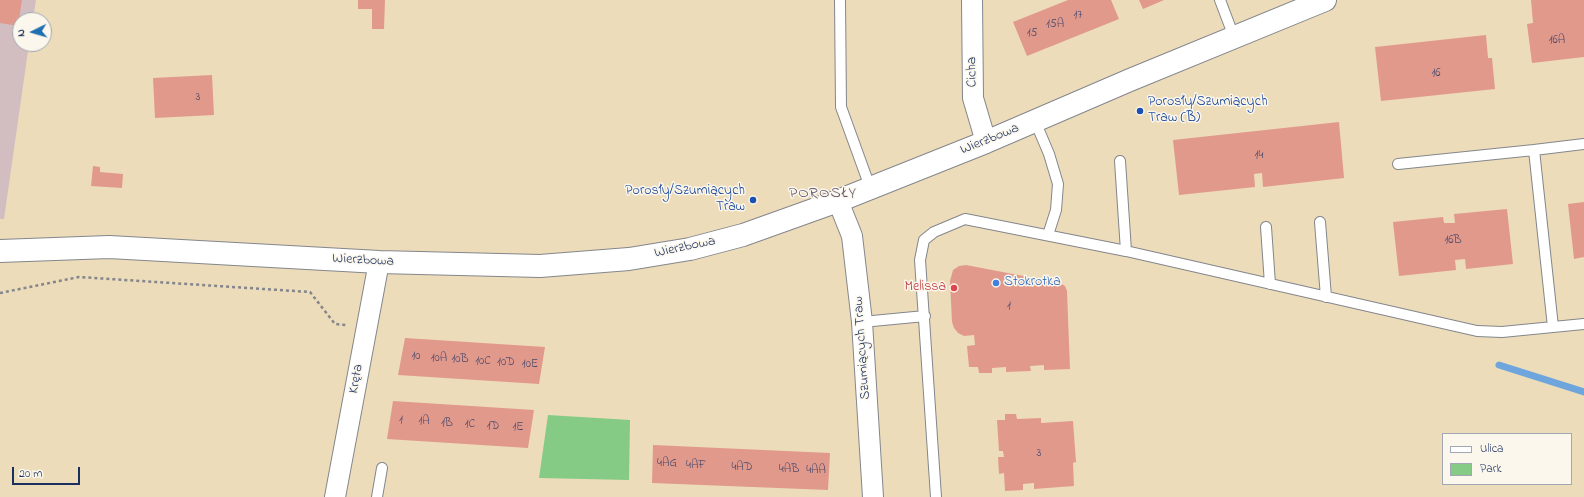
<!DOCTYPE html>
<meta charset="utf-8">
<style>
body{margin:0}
#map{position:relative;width:1584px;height:497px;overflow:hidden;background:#eddcb9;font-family:"Indie Flower",sans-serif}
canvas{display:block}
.legend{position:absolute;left:1442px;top:433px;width:130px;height:52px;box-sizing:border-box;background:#fbf7ec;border:1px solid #a1a7b3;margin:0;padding:5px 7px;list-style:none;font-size:12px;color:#1b2f5e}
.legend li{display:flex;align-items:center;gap:8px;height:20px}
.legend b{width:20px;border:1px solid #a1a7b3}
.north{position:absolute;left:12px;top:12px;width:40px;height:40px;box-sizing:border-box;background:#fbf7ec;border:1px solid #a1a7b3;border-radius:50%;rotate:265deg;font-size:11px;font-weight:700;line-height:16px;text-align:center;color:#1b2f5e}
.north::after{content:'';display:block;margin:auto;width:14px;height:18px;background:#1f6fb2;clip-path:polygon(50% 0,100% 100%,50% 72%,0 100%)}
.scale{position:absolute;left:12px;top:467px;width:68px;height:18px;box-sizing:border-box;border:2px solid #1b2f5e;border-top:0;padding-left:5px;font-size:12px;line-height:14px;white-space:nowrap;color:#1b2f5e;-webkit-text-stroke:3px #fbf7ec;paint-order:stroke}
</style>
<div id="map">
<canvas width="1584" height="497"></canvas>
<ul class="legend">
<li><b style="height:5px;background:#fff"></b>Ulica</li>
<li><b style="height:11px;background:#85cb86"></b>Park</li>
</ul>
<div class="north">N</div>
<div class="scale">20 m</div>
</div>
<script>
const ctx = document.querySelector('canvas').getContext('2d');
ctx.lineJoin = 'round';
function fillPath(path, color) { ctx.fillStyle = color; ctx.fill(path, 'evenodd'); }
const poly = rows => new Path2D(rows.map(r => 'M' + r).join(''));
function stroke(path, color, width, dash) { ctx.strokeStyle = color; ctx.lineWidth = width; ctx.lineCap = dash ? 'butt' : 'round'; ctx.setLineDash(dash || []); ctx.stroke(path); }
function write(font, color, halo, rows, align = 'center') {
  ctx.font = font + ' "Indie Flower",sans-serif'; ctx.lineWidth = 3; ctx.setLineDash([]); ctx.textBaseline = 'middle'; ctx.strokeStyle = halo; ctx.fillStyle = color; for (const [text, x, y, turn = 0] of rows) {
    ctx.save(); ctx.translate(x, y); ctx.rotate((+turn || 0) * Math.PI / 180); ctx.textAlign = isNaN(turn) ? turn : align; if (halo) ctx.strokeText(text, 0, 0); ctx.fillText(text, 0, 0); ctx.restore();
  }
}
fillPath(poly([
 [0,0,36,0,33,20,20,20,20,44,29,44,4,219,0,219]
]), '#d2bec1');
fillPath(poly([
 [548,415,630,420,629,480,539,478]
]), '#85cb86');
stroke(poly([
 [1499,365,1584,392]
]), '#6fa5dd', 7);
fillPath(poly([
 [0,0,22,0,18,26,0,23],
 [358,0,385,0,384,29,372,29,372,9,358,9],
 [1068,0,1111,0,1119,19,1027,56,1013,22],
 [1139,0,1164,0,1143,9],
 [1531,0,1584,0,1584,57,1532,63,1527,24,1533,23],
 [1486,35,1488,58,1492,58,1495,89,1381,101,1375,47],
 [212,75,214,115,155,118,153,78],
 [1339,122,1344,178,1263,187,1262,173,1254,174,1255,187,1179,195,1173,140],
 [93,166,100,167,100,172,123,174,122,188,91,186],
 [1584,202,1584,257,1574,259,1568,204],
 [1507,209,1513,264,1466,269,1465,259,1455,260,1456,270,1399,276,1393,222,1443,217,1444,223,1455,223,1454,214],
 [966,265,1060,283,1065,286,1067,291,1070,369,1044,370,1044,365,1030,366,1031,371,1006,372,1006,367,992,368,992,373,979,373,978,367,969,367,967,346,975,345,974,335,964,336,958,333,954,328,952,322,950,281,953,270,959,266],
 [405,338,545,347,539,384,398,375],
 [393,401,534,410,528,448,387,439],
 [1005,414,1016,414,1017,419,1041,418,1041,423,1073,421,1076,462,1073,463,1074,486,1034,489,1034,483,1023,484,1023,490,1005,491,1004,473,999,474,998,457,1004,457,1003,451,999,451,997,420,1005,420],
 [653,445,830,453,828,490,652,483]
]), '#e1998c');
const service = poly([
 [840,0,841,107,870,187],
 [1220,0,1234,37],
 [1035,121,1049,154,1058,184,1056,210,1048,235],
 [1534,150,1584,144],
 [1120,161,1126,251],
 [1398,164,1534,150,1553,327],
 [1320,222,1326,297],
 [1266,227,1270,284],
 [862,322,925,316],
 [377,497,382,468],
 [936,497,920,260,924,240,934,232,965,219,1126,251,1477,331,1502,332,1584,324]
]);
const minor = poly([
 [972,0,973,98,986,142],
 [838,201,852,236,862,322,873,497],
 [335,497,379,262]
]);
const tertiary = poly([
 [0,251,109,247,379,262,540,266,629,259,690,249,743,235,838,201,986,142,1130,80,1325,0]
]);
stroke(service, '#84868c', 12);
stroke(minor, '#84868c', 22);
stroke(tertiary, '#84868c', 24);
stroke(poly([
 [0,293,79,277,310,292,335,324,346,325]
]), '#84868c', 2.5, [3, 3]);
stroke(service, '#fff', 10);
stroke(minor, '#fff', 20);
stroke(tertiary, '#fff', 22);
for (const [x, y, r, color] of [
 [1140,111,4,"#1a4fb4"],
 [753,200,4,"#1a4fb4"],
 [996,283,4,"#3f7fe0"],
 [954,288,4,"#e0444e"]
]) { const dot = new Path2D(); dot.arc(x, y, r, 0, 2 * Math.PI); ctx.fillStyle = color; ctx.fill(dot); stroke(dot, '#fbf7ec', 1.5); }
write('12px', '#4c4a6a', null, [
 ["17",1078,16],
 ["15A",1055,25],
 ["15",1032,34],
 ["16A",1557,41],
 ["16",1436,74],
 ["3",198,98],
 ["14",1259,156],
 ["16B",1453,241],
 ["1",1009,307],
 ["10",416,357],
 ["10A",439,359],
 ["10B",460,360],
 ["10C",483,362],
 ["10D",506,363],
 ["10E",530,365],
 ["1",401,421],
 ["1A",424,422],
 ["1B",447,424],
 ["1C",470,425],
 ["1D",493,427],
 ["1E",518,428],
 ["3",1039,454],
 ["4AG",667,464],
 ["4AF",696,466],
 ["4AD",742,468],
 ["4AB",789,470],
 ["4AA",816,471]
]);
write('14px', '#1b2f5e', '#fbf7ec', [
 ["Cicha",973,72,-91],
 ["Wierzbowa",990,140,-22],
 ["Wierzbowa",685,248,-12],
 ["Wierzbowa",363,261,3],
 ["Szumiących Traw",863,348,-94],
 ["Kręta",357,379,-80]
]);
write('14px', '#164399', '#fbf7ec', [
 ["Porosły/Szumiących",1148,103],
 ["Traw (B)",1148,119],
 ["Porosły/Szumiących",745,192,"right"],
 ["Traw",745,208,"right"]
], 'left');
write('14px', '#366cbe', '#fbf7ec', [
 ["Stokrotka",1004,283]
], 'left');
write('14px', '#be3a42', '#fbf7ec', [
 ["Melissa",946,288]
], 'right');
ctx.letterSpacing = '1px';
write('16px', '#60546e', '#fbf7ec', [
 ["POROSŁY",823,194]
]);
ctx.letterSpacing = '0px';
</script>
